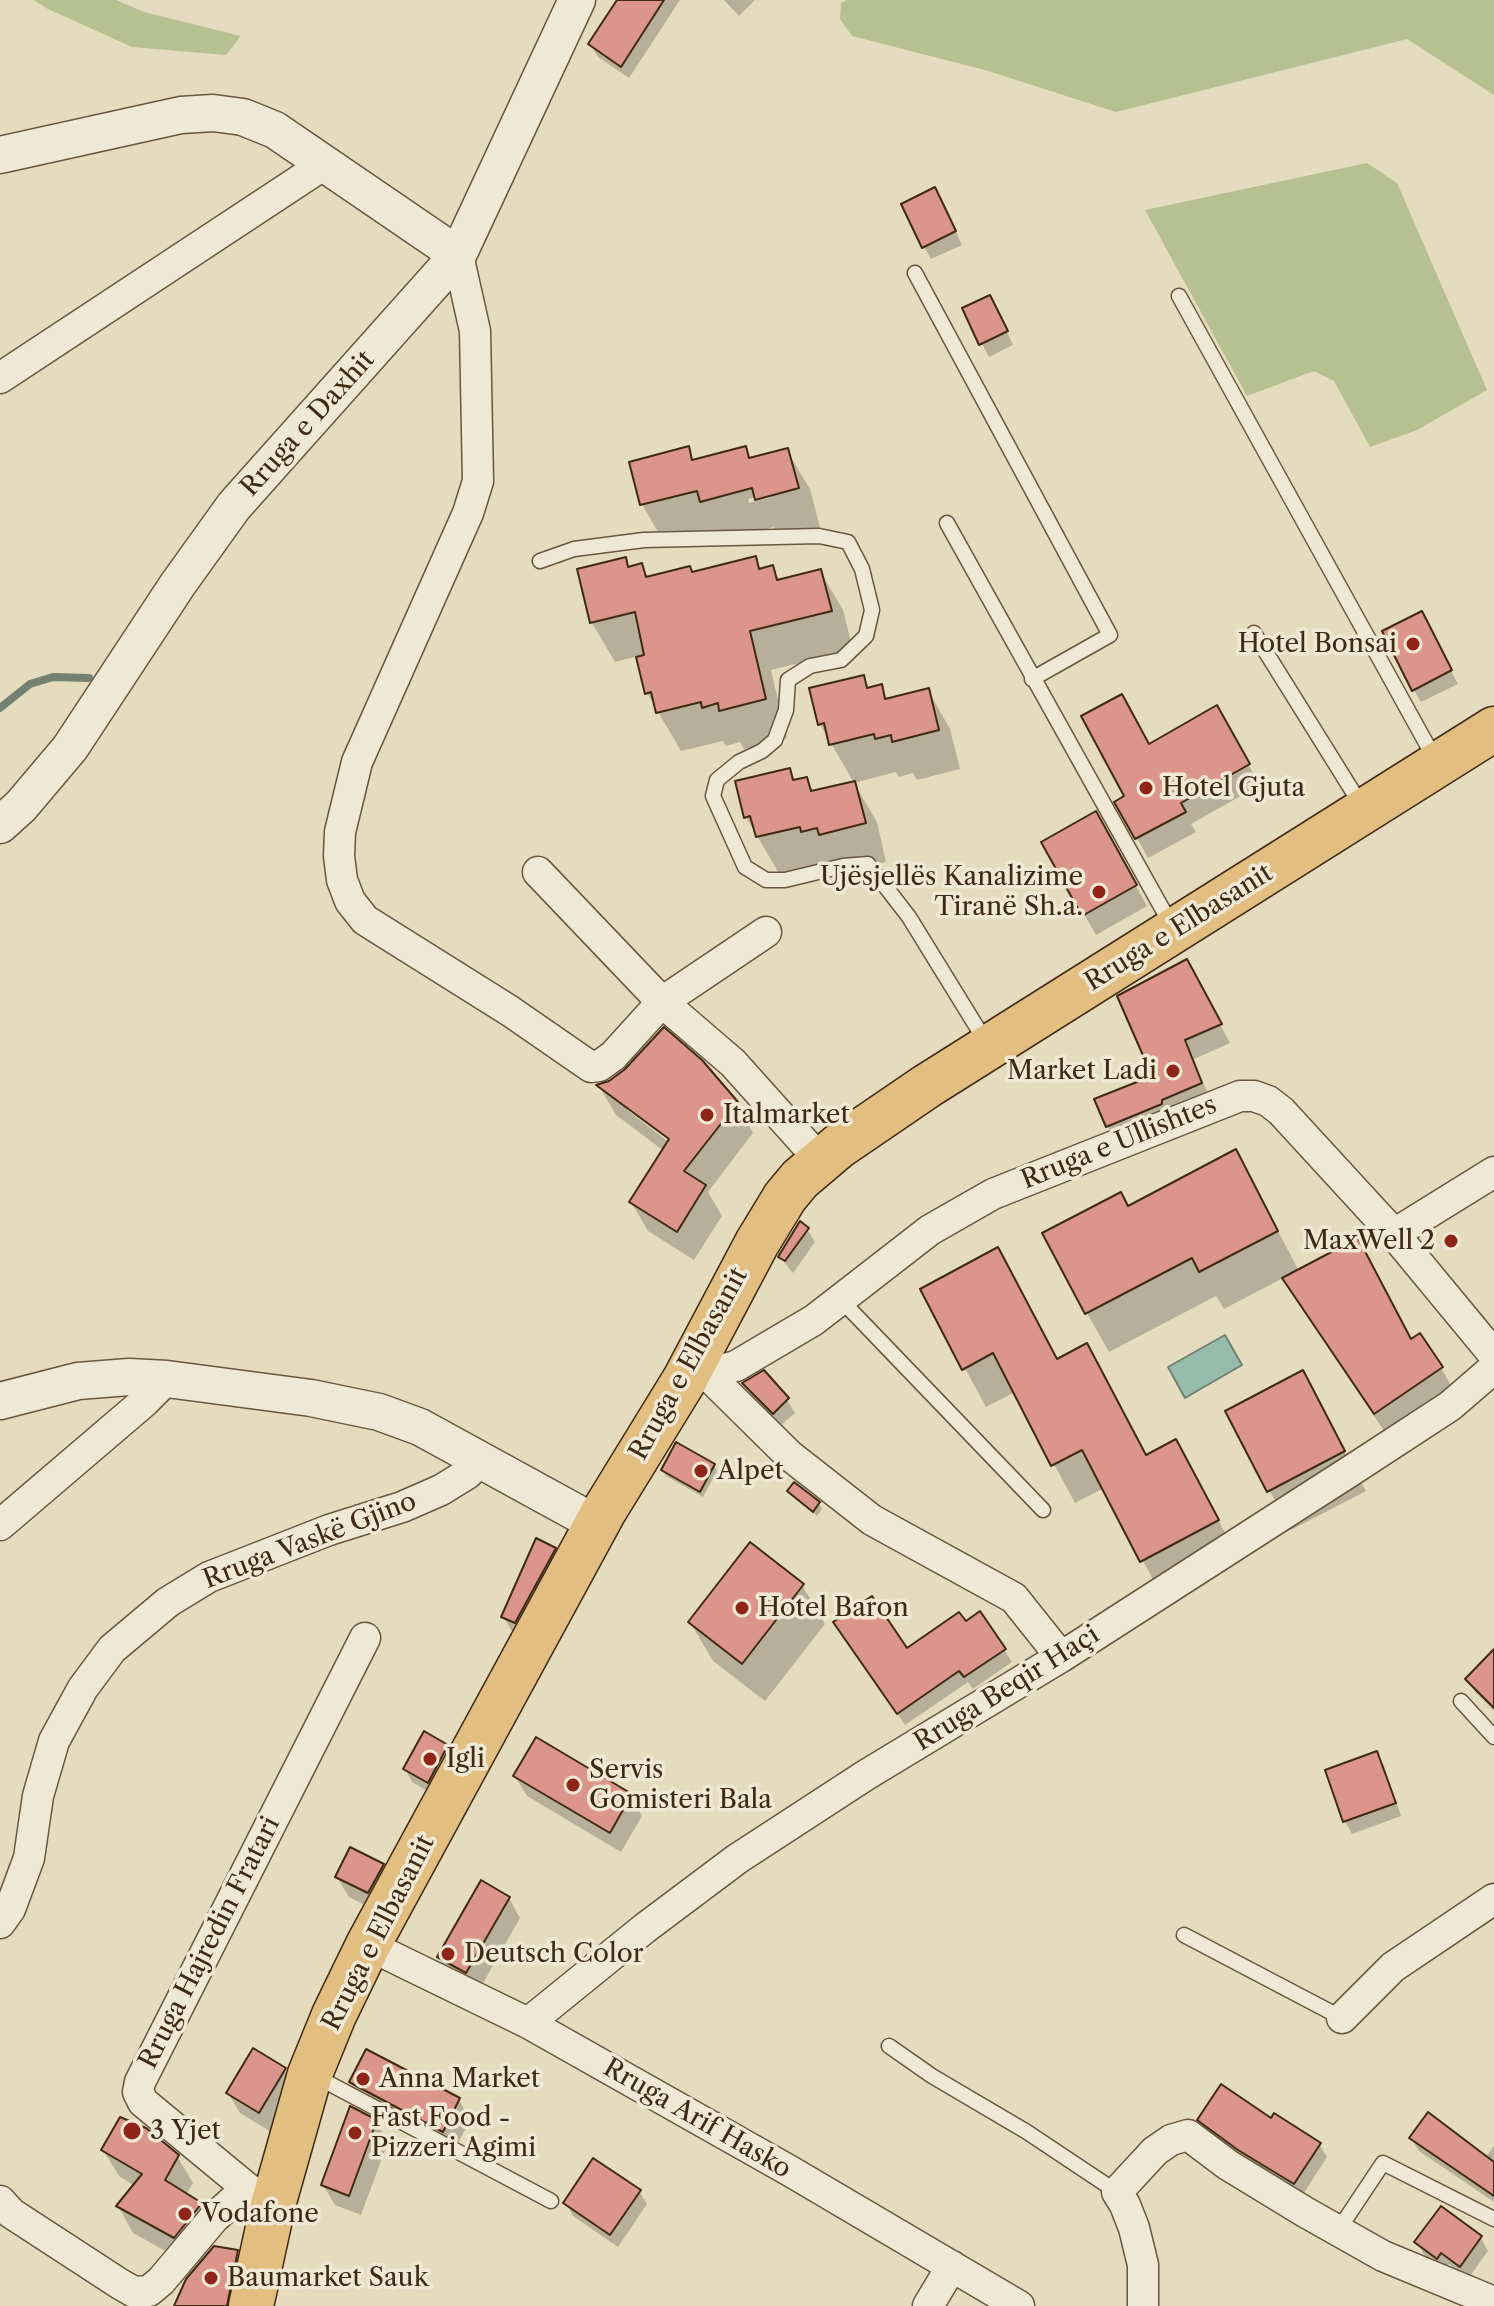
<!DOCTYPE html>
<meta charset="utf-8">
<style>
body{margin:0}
canvas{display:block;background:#e5dbbf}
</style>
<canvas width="1494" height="2306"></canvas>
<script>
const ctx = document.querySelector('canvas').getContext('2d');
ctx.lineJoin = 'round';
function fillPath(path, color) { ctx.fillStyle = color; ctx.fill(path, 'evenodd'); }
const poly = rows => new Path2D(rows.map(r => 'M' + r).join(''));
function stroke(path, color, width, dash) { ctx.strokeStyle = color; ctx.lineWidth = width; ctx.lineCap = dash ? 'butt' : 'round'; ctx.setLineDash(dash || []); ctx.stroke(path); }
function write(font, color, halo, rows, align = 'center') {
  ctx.font = font + ' "Libre Caslon Text",serif'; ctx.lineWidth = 7; ctx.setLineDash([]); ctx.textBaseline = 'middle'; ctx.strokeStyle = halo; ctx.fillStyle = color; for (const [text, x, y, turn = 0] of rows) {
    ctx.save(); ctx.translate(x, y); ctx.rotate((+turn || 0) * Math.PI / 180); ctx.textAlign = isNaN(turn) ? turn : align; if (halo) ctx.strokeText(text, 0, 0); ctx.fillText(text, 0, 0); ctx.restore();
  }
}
fillPath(poly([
 [34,0,116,0,144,12,241,36,226,55,132,47,46,8],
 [847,0,1494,0,1494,95,1407,39,1116,112,985,70,852,36,840,19,841,3],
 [1367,163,1397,183,1487,390,1417,430,1370,447,1334,381,1314,371,1247,396,1145,210]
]), '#b6c091');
const water = poly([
 [1225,1335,1242,1365,1185,1398,1168,1367,1225,1335]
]);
fillPath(water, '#96bcad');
stroke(water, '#738270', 2);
fillPath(poly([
 [620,0,680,0,629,78,598,57,590,44],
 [724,0,755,0,739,16],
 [942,203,962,245,931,259,924,247],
 [964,309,997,310,1013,345,989,357],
 [688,448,695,462,745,449,751,460,787,451,810,489,820,527,780,538,774,527,724,540,718,530,664,543,642,504],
 [772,493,772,497,749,503,748,499],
 [755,558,762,570,772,567,780,581,820,571,843,610,853,650,771,670,787,738,744,749,740,742,726,746,723,741,681,751,647,693,638,656,615,662,592,623,579,570,625,559,630,568,641,565,649,579,693,574],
 [1428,627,1458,684,1421,702,1414,690],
 [863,677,870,689,881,686,888,700,928,690,950,729,960,769,917,780,913,773,899,777,896,772,854,783,877,822,886,862,843,873,780,875,746,817,789,770,796,782,806,779,814,793,854,783,820,724],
 [1216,708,1260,785,1191,824,1196,832,1148,858,1117,802,1127,797],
 [1107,834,1147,906,1096,935,1044,843],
 [1197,980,1230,1043,1194,1059,1211,1102,1118,1145,1108,1126,1154,1077],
 [599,1086,736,1103,753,1133,708,1192,722,1216,694,1260,648,1231,631,1202,664,1151,616,1115],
 [629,1107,678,1144,675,1147,627,1110],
 [1257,1191,1299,1271,1411,1341,1441,1368,1460,1401,1394,1446,1304,1311,1285,1277,1224,1309,1216,1296,1109,1352,1087,1313,1128,1208],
 [807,1229,815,1242,793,1273,780,1257],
 [922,1289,1058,1361,1147,1457,1198,1481,1239,1560,1164,1600,1104,1488,1075,1503,1015,1392,986,1407],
 [764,1373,787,1400,795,1413,781,1425,752,1396,744,1384],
 [1302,1373,1366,1491,1291,1530,1227,1412],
 [714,1465,717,1471,703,1497,666,1476,663,1470],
 [790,1491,818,1503,822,1509,817,1516,793,1497],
 [554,1549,562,1562,522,1635,511,1630,504,1617],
 [802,1585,825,1624,765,1701,713,1661,690,1622],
 [965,1624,1004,1650,1012,1662,973,1689,968,1682,905,1725,843,1635,906,1650],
 [1494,1652,1494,1711,1475,1692,1467,1679],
 [536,1740,631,1796,642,1816,621,1852,527,1796,515,1776],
 [447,1747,454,1760,435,1795,412,1782,405,1769],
 [1376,1754,1384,1766,1401,1816,1352,1834,1345,1821],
 [382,1865,394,1885,379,1912,349,1897,337,1877],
 [509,1898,520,1918,478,1992,450,1977,439,1957],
 [284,2070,296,2090,271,2132,240,2113,228,2093],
 [351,2082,459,2100,470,2120,454,2151,362,2102],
 [1200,2120,1272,2121,1319,2144,1327,2157,1302,2196,1248,2163,1207,2133],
 [376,2122,388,2142,361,2215,335,2205,323,2185],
 [1411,2138,1485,2158,1494,2146,1494,2202,1419,2151],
 [103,2150,177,2156,193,2183,186,2195,200,2204,216,2231,189,2264,133,2233,118,2206,135,2186,119,2176],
 [639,2191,647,2204,618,2247,573,2216,566,2203],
 [1481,2238,1488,2251,1468,2279,1449,2264,1445,2270,1424,2255,1417,2242],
 [236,2251,248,2271,241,2306,176,2306]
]), '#0003');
stroke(poly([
 [0,708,30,684,53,677,89,678]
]), '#738270', 8);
const building = poly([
 [617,0,664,0,621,67,588,44,617,0],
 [935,187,956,231,922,248,901,204,935,187],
 [990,295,1008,331,979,345,962,308,990,295],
 [689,446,692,460,746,446,749,458,788,448,799,488,755,500,752,488,700,502,697,491,640,505,629,462,689,446],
 [756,556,759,569,773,565,777,580,821,569,832,611,750,631,766,699,719,711,718,703,702,708,701,702,656,713,651,692,645,694,636,657,644,655,635,612,590,623,577,569,626,557,628,567,642,563,646,577,690,566,692,572,756,556],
 [1422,611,1452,670,1412,691,1382,631,1422,611],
 [864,675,867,688,882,684,885,699,929,688,939,730,892,742,891,735,875,739,874,734,829,745,824,723,818,725,809,688,864,675],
 [1122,694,1149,744,1217,705,1250,764,1181,803,1186,812,1135,839,1114,802,1124,796,1081,716,1122,694],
 [790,768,793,780,807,777,811,791,855,781,866,823,819,835,817,828,801,832,800,827,756,837,750,816,744,818,735,781,790,768],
 [1096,811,1137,885,1082,916,1041,842,1096,811],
 [1187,959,1222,1024,1185,1040,1202,1083,1162,1100,1162,1104,1106,1127,1094,1099,1152,1076,1117,996,1187,959],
 [664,1027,702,1060,738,1102,684,1171,706,1185,677,1232,629,1202,669,1139,596,1085,609,1081,624,1070,664,1027],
 [1236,1149,1278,1231,1199,1272,1192,1258,1085,1314,1042,1233,1121,1192,1128,1206,1236,1149],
 [800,1221,809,1228,785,1261,778,1257,800,1221],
 [1358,1238,1411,1339,1420,1333,1443,1367,1374,1414,1282,1278,1358,1238],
 [998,1247,1057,1359,1087,1343,1146,1455,1176,1439,1219,1520,1140,1562,1082,1450,1051,1466,993,1353,962,1370,920,1289,998,1247],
 [764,1370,789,1398,773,1414,742,1383,764,1370],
 [1303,1370,1345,1451,1267,1492,1225,1411,1303,1370],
 [676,1442,715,1464,700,1492,661,1470,676,1442],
 [794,1482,820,1502,813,1512,787,1491,794,1482],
 [536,1538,556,1548,515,1623,501,1617,536,1538],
 [750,1542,804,1584,742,1664,688,1622,750,1542],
 [872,1596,907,1648,959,1612,966,1621,980,1611,1006,1649,964,1677,959,1671,897,1714,833,1622,872,1596],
 [1494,1649,1494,1708,1465,1679,1494,1649],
 [424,1731,448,1745,428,1783,403,1769,424,1731],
 [536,1737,632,1794,610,1833,513,1776,536,1737],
 [1377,1751,1396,1803,1343,1822,1325,1770,1377,1751],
 [350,1847,384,1864,368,1893,335,1877,350,1847],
 [481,1880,510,1897,466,1973,437,1957,481,1880],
 [253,2048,286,2068,259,2113,226,2093,253,2048],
 [366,2049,460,2098,443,2132,349,2082,366,2049],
 [1221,2084,1271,2118,1274,2113,1321,2143,1294,2184,1238,2150,1197,2120,1221,2084],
 [350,2106,377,2120,349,2196,321,2185,350,2106],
 [1428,2112,1494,2162,1494,2196,1409,2138,1428,2112],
 [120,2117,146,2128,179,2155,165,2180,202,2203,174,2238,116,2206,142,2174,101,2150,120,2117],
 [593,2158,641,2190,610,2235,563,2203,593,2158],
 [1441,2206,1482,2236,1460,2267,1441,2253,1437,2259,1414,2242,1441,2206],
 [214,2246,238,2250,227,2306,174,2306,186,2279,214,2246]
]);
fillPath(building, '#dc958b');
stroke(building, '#3f2a14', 2);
const service = poly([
 [915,273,1110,635,1032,679],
 [1179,296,1436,761],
 [947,523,1173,928],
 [540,561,574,549,644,540,819,536,848,542,862,569,872,610,866,636,841,660,810,666,788,680,786,710,775,740,762,751,739,762,717,780,713,796,745,867,766,880,785,880,843,866,868,864,909,917,986,1042],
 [1254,633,1363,808],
 [841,1300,1043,1510],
 [1461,1701,1494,1737],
 [1184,1935,1342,2018],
 [889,2046,932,2076,1027,2132,1117,2192],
 [315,2076,551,2201],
 [1339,2229,1383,2163,1494,2219]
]);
const minor = poly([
 [458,255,475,331,478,481,468,513,357,762,340,832,339,856,342,880,350,901,365,920,510,1011,591,1067,599,1066,613,1056,662,1002,766,932],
 [0,378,326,163],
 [538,872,662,1002,733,1063,820,1160],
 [1394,1234,1494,1172],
 [707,1374,789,1455,872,1520,1014,1598,1061,1657],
 [685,1379,736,1366,814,1320,930,1230,993,1194,1240,1096,1254,1096,1268,1101,1281,1111,1394,1234,1494,1355],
 [0,1525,144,1402,167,1379],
 [0,1923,10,1909,29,1858,38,1796,54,1741,83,1688,112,1649,168,1602,209,1577,329,1530,402,1507,441,1490,467,1474,482,1459],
 [368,1945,528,2023,790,2171,1019,2306],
 [1342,2018,1393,1967,1494,1899],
 [528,2023,645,1928,737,1859,866,1775,1061,1657,1352,1470,1450,1406,1494,1368],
 [0,2201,11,2213,120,2284,134,2292,149,2291,161,2281,214,2218,247,2188],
 [273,2205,247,2188,143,2102,138,2092,140,2082,365,1638],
 [928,2306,952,2266],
 [1143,2306,1143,2265,1134,2228,1125,2205,1117,2192,1155,2151,1171,2140,1188,2135,1228,2165,1305,2212,1383,2256,1494,2302]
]);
const tertiary = poly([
 [0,155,181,115,213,113,243,117,275,130,458,255],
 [0,825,21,806,70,748,178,584,234,506,458,255,577,0],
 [0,1401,78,1381,129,1377,167,1379,311,1398,379,1412,420,1427,597,1524]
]);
const primary = poly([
 [251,2306,273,2205,310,2074,334,2015,368,1945,604,1511,685,1379,757,1243,785,1197,800,1179,839,1146,927,1086,1494,729]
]);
stroke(service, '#68563f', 17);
stroke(minor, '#68563f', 33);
stroke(tertiary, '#68563f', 39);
stroke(primary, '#3f2a14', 47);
stroke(service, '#eee8d5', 14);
stroke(minor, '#eee8d5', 30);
stroke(tertiary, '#eee8d5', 36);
stroke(primary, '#e2be80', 44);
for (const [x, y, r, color] of [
 [1413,644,8,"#8f2418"],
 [1146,788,8,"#8f2418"],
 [1099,892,8,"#8f2418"],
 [1173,1071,8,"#8f2418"],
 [707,1115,8,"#8f2418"],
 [1451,1241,8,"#8f2418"],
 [701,1471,8,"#8f2418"],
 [742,1608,8,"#8f2418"],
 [430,1759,8,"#8f2418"],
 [573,1785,8,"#8f2418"],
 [448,1954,8,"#8f2418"],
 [363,2079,8,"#8f2418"],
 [132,2131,10,"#8f2418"],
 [355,2133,8,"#8f2418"],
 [185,2214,8,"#8f2418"],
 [211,2278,8,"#8f2418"]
]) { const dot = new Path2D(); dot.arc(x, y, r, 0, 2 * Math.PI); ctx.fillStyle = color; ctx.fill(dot); stroke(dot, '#eee8d5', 3); }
write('26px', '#3f2a14', '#eee8d5', [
 ["Rruga e Daxhit",308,424,-48],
 ["Rruga e Elbasanit",1179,928,-32],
 ["Rruga e Ullishtes",1119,1143,-22],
 ["Rruga e Elbasanit",689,1364,-61],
 ["Rruga Vaskë Gjino",310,1541,-21],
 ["Rruga Beqir Haçi",1007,1689,-32],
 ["Rruga e Elbasanit",379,1933,-63],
 ["Rruga Hajredin Fratari",210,1943,-63],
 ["Rruga Arif Hasko",697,2119,30]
]);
write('26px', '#3f2a14', '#eee8d5', [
 ["Hotel Bonsai",1397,644,"right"],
 ["Hotel Gjuta",1162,788],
 ["Ujësjellës Kanalizime",1083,877,"right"],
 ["Tiranë Sh.a.",1083,907,"right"],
 ["Market Ladi",1157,1071,"right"],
 ["Italmarket",723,1115],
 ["MaxWell 2",1435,1241,"right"],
 ["Alpet",717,1471],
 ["Hotel Baron",758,1608],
 ["Igli",446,1759],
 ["Servis",589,1770],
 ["Gomisteri Bala",589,1800],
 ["Deutsch Color",464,1954],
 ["Anna Market",379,2079],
 ["Fast Food -",371,2118],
 ["Pizzeri Agimi",371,2148],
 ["3 Yjet",150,2131],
 ["Vodafone",201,2214],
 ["Baumarket Sauk",227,2278]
], 'left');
</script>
